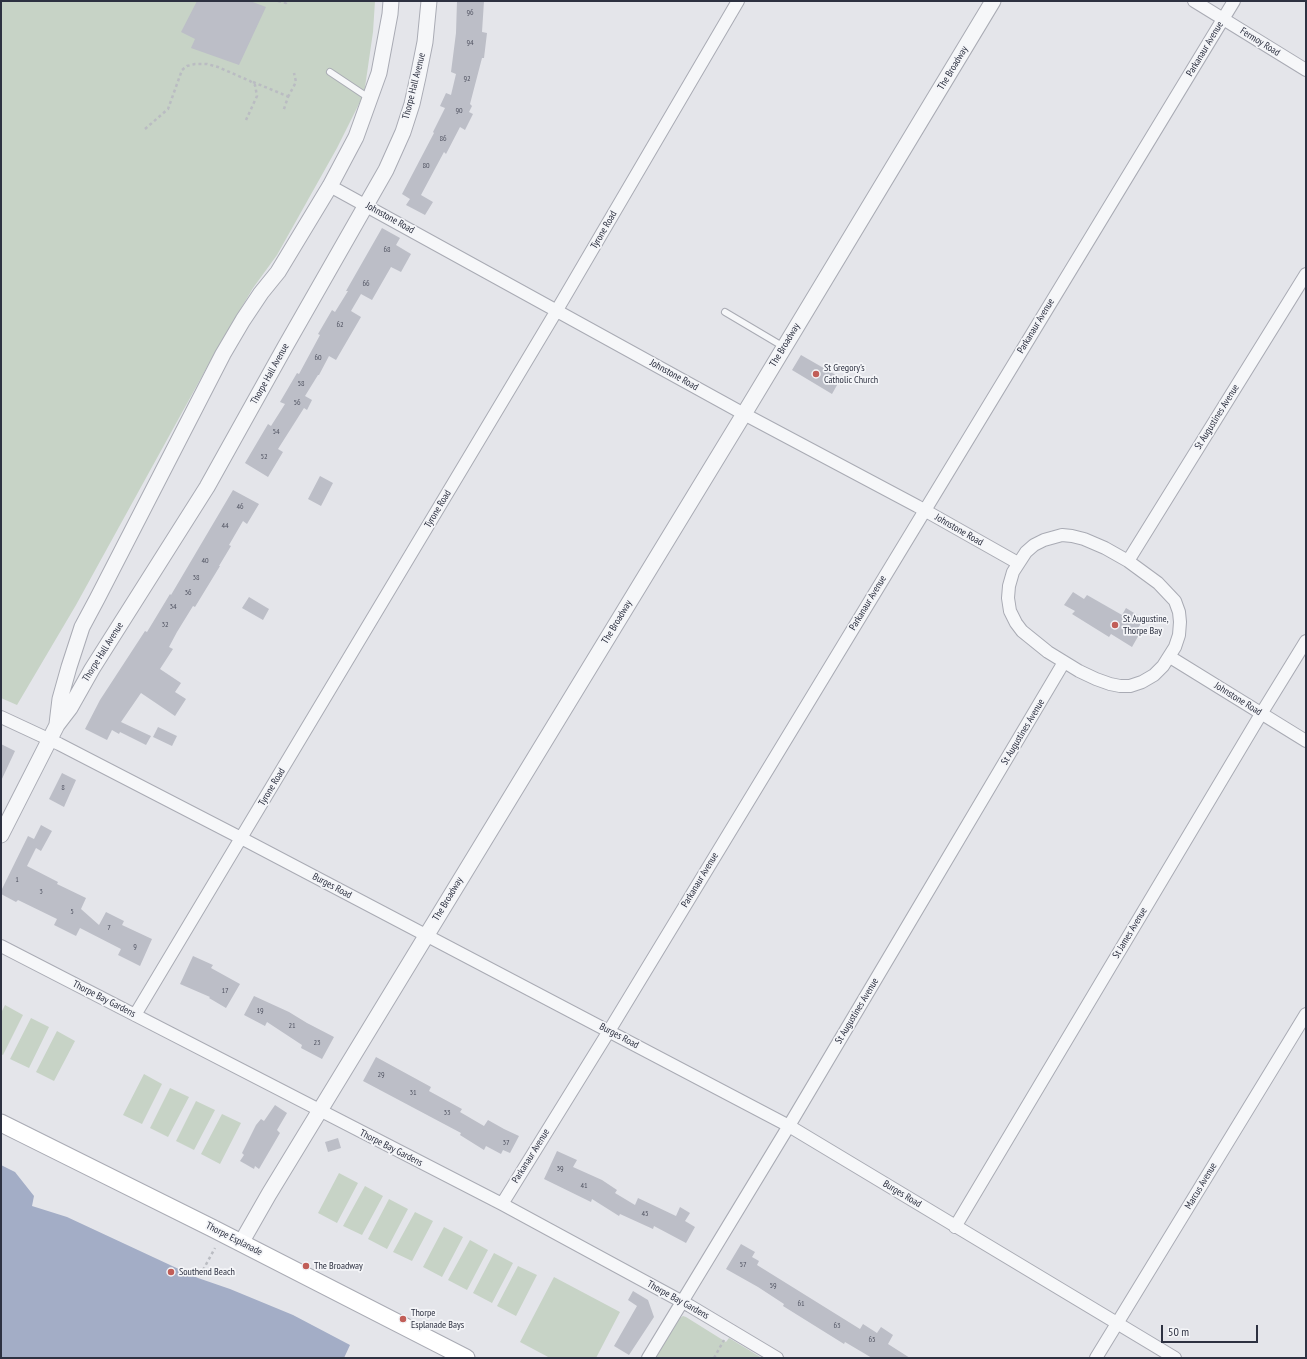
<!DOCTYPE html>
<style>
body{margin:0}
#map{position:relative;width:1307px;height:1359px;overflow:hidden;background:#e4e5ea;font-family:"PT Sans Narrow",sans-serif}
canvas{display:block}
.frame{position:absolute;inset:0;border:2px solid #2d3141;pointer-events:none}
.scale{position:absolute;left:1161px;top:1325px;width:97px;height:18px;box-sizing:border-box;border:2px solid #2d3141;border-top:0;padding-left:5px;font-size:12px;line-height:14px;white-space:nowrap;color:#2d3141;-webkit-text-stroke:3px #f4f5f8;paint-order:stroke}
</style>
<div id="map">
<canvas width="1307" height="1359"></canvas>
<div class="frame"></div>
<div class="scale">50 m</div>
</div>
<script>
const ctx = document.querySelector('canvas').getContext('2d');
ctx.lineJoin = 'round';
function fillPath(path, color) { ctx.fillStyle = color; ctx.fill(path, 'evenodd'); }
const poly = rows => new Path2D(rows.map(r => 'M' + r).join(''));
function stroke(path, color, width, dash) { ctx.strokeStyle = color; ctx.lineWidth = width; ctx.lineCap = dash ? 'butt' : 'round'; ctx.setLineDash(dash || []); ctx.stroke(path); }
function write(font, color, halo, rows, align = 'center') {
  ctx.font = font + ' "PT Sans Narrow",sans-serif'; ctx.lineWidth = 3.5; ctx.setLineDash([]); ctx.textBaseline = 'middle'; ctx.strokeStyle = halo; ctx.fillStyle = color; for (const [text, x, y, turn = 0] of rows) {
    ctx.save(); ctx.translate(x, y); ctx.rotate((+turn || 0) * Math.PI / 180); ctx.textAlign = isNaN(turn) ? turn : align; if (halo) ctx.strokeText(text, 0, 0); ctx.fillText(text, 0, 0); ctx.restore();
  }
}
fillPath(poly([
 [1,1,375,1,373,32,364,94,337,148,277,255,253,288,217,349,76,605,17,705,1,698],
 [5,1005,23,1015,3,1055,1,1054,1,1013],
 [31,1018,49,1027,29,1068,10,1059],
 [57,1031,75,1041,54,1081,36,1072],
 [144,1074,162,1084,142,1124,123,1115],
 [170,1088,189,1097,168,1137,150,1128],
 [196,1101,215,1110,194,1150,176,1141],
 [222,1114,241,1123,220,1164,201,1154],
 [339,1173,358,1183,337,1223,318,1213],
 [365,1186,383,1196,362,1235,343,1226],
 [389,1199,408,1209,387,1249,368,1239],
 [415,1212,433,1221,412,1261,393,1252],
 [444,1227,463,1237,442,1277,423,1267],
 [470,1240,488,1250,467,1290,448,1280],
 [494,1253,513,1263,492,1303,473,1293],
 [518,1266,537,1275,516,1316,497,1306],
 [554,1277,620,1312,596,1358,550,1358,520,1342],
 [683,1316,686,1317,726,1342,729,1338,762,1358,655,1358,680,1318]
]), '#c7d3c6');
fillPath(poly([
 [1,1165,15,1172,34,1196,32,1206,67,1217,198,1278,230,1289,293,1315,350,1345,344,1358,1,1358]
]), '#a3adc6');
fillPath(poly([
 [197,1,250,1,266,7,239,65,191,48,195,39,181,32],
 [457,1,484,1,482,32,487,33,484,58,482,58,470,104,472,106,469,112,473,114,465,130,460,127,446,154,444,152,421,195,433,202,425,215,406,205,410,199,402,194,434,133,433,132,445,108,440,106,446,93,451,95,456,74,451,72,456,33],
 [382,228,400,238,396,245,411,254,401,272,391,267,372,300,361,294,351,311,361,317,336,360,329,356,319,375,318,375,305,396,312,400,307,410,304,408,278,449,283,452,268,477,245,463,268,424,271,426,285,404,280,402,297,373,299,374,320,335,318,334,332,310,335,312,348,291,346,291],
 [801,355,841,378,832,394,792,370],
 [320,476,333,483,321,506,308,499],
 [233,490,259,504,247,524,243,521,229,545,231,546,219,566,220,566,195,607,193,606,177,632,169,647,173,649,160,669,181,683,175,692,186,699,175,716,141,693,121,722,151,736,146,745,120,732,119,734,112,730,107,740,85,729,100,700,145,631,147,632,170,594,171,595],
 [1073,592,1084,599,1087,595,1122,615,1126,608,1144,619,1136,631,1140,633,1132,647,1111,634,1109,637,1072,614,1075,611,1064,605],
 [249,597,269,609,263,620,242,608],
 [158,727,177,736,172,746,153,737],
 [1,744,15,751,1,781],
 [62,773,76,780,64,807,49,799],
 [41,825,52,831,41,851,36,848,27,866,58,882,57,884,86,898,81,909,99,925,106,912,124,921,122,925,152,939,140,966,118,955,121,949,80,928,76,936,54,925,57,919,18,900,16,902,1,894,1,891,28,836,34,839],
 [193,956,213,965,211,968,240,984,226,1008,209,998,210,997,180,984],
 [254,996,289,1012,307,1023,334,1037,322,1059,301,1048,302,1045,267,1022,265,1026,244,1015],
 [376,1057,431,1087,429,1091,462,1109,460,1112,484,1126,488,1120,504,1129,519,1136,510,1153,503,1150,501,1154,486,1146,484,1150,460,1135,461,1133,363,1081],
 [275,1105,287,1113,277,1130,280,1133,259,1169,255,1166,254,1169,240,1161,244,1155,242,1153,256,1125,261,1119,264,1121],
 [338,1138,341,1148,328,1152,325,1142],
 [557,1151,577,1160,573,1167,602,1180,617,1190,615,1193,635,1205,638,1198,676,1216,680,1207,690,1213,685,1221,695,1227,686,1243,654,1226,653,1229,620,1214,619,1216,592,1199,591,1202,544,1179],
 [741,1244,755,1252,752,1257,759,1261,757,1265,860,1329,863,1324,877,1333,881,1327,893,1335,888,1344,910,1358,872,1358,845,1342,844,1344,783,1306,784,1304,758,1287,726,1269],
 [633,1291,648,1300,654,1317,629,1355,614,1346,637,1306,628,1300]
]), '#bcbec7');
const service = poly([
 [330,72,369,98],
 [725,312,784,347]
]);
const minor = poly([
 [1194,1,1306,70],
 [330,186,744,414,917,506,1018,563],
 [1062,535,1072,536,1084,539,1105,548,1128,561,1158,583,1175,601,1179,612,1180,622,1179,635,1175,647,1163,666,1154,675,1142,682,1130,686,1120,686,1110,684,1096,679,1079,671,1048,652,1022,631,1016,623,1010,611,1008,598,1009,586,1013,572,1026,552,1034,545,1044,540,1062,535],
 [1128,561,1306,274],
 [1170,657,1306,741],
 [1,717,59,744,241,838,789,1126,1175,1358],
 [1,946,502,1204,690,1306,777,1358],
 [135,1015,557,310,738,1],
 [502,1204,609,1031,1234,1],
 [955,1227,1261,714,1306,641],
 [648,1358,793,1119,1064,662],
 [1096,1358,1306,1014]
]);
const tertiary = poly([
 [57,724,60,699,69,667,82,627,97,599,223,354,243,320,261,293,278,272,330,186,356,137,379,73,390,14,391,1],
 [1,835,57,725,70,708,92,669,207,487,285,347,386,170,403,132,412,104,418,77,425,42,429,1],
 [241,1243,269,1194,744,414,993,1]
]);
const secondary = poly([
 [1,1123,212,1228,466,1358]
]);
stroke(service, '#a9abb4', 8);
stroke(minor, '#a9abb4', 14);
stroke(tertiary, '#a9abb4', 17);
stroke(secondary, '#a9abb4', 19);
stroke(poly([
 [278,1,286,3,287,1],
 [253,82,287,96,288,97,283,112],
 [288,97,296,82,294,73],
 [145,129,168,109,182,70,187,66,195,64,207,64,218,67,250,81,255,85,257,96,246,120],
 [203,1270,215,1248],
 [714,1358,724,1340]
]), '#babcc2', 2.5, [3, 3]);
stroke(service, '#f6f7f9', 6);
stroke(minor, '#f6f7f9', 12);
stroke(tertiary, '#f6f7f9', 15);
stroke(secondary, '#fff', 17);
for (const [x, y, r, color] of [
 [816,374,4,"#c15e58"],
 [1115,625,4,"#c15e58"],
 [306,1266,4,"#c15e58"],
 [171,1272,4,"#c15e58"],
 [403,1319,4,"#c15e58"]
]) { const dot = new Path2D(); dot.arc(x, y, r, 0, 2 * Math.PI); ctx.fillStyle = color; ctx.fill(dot); stroke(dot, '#f4f5f8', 1.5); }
write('8px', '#515462', null, [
 ["96",470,13],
 ["94",470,43],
 ["92",467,79],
 ["90",459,111],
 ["86",443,139],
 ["80",426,166],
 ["68",387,250],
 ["66",366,284],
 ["62",340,325],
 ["60",318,358],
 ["58",301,384],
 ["56",297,403],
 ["54",276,432],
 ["52",264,457],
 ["46",240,507],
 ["44",225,526],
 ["40",205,561],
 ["38",196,578],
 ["36",188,593],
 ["34",173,607],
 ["32",165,625],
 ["8",63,788],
 ["1",17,880],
 ["3",41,892],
 ["5",72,912],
 ["7",109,928],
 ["9",135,947],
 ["17",225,991],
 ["19",260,1011],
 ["21",292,1026],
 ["23",317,1043],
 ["29",381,1075],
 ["31",413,1093],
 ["33",447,1113],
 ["37",506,1143],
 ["39",560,1169],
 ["41",584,1186],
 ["45",645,1214],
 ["57",743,1265],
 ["59",773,1286],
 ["61",801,1304],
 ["63",837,1326],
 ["65",872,1340]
]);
write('10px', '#2d3141', '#f4f5f8', [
 ["Fermoy Road",1260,42,32],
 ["Parkanaur Avenue",1205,49,-59],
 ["The Broadway",953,68,-59],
 ["Thorpe Hall Avenue",414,86,-76],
 ["Johnstone Road",390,218,29],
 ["Tyrone Road",604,230,-60],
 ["Parkanaur Avenue",1036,326,-59],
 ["The Broadway",785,345,-59],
 ["Thorpe Hall Avenue",270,374,-61],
 ["Johnstone Road",674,375,29],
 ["St Augustines Avenue",1217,417,-58],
 ["Tyrone Road",438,509,-59],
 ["Johnstone Road",959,530,30],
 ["Parkanaur Avenue",868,603,-59],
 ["The Broadway",617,622,-59],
 ["Thorpe Hall Avenue",103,652,-58],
 ["Johnstone Road",1238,699,32],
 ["St Augustines Avenue",1023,732,-59],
 ["Tyrone Road",272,787,-59],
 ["Parkanaur Avenue",700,880,-59],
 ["Burges Road",332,886,28],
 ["The Broadway",448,899,-59],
 ["St James Avenue",1130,933,-59],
 ["Thorpe Bay Gardens",104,999,27],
 ["St Augustines Avenue",857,1011,-59],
 ["Burges Road",619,1036,28],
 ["Thorpe Bay Gardens",391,1148,27],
 ["Parkanaur Avenue",531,1156,-58],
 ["Marcus Avenue",1201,1186,-59],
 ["Burges Road",902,1194,31],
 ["Thorpe Esplanade",234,1239,27],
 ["Thorpe Bay Gardens",678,1300,29]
]);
write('10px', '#2d3141', '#f4f5f8', [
 ["St Gregory's",824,368],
 ["Catholic Church",824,380],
 ["St Augustine,",1123,619],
 ["Thorpe Bay",1123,631],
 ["The Broadway",314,1266],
 ["Southend Beach",179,1272],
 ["Thorpe",411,1313],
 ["Esplanade Bays",411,1325]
], 'left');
</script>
